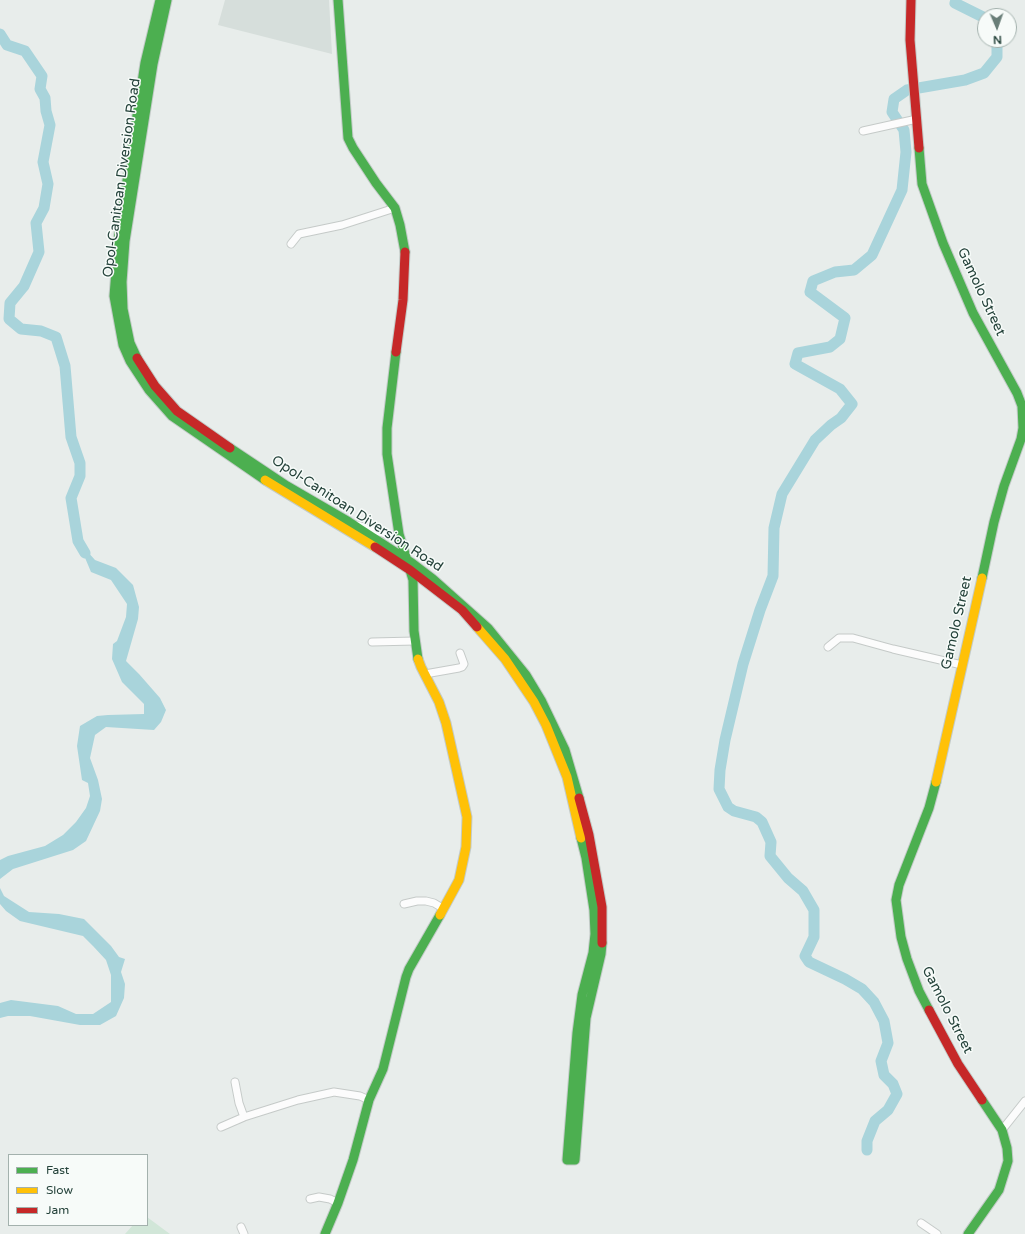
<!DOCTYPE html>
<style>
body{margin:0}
#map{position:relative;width:1025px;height:1234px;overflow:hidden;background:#e8edeb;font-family:"Varela Round",sans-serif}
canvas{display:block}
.legend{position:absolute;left:8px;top:1154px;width:140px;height:72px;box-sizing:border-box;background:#f7fbf9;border:1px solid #a3b1ad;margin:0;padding:5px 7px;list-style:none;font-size:12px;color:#24423a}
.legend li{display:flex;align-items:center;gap:8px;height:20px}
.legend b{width:20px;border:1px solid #a3b1ad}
.north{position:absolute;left:977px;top:8px;width:40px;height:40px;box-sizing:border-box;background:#f7fbf9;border:1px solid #a3b1ad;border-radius:50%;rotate:178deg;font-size:11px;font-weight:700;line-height:16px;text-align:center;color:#24423a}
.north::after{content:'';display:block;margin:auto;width:14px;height:18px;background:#697e78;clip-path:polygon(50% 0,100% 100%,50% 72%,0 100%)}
</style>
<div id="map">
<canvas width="1025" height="1234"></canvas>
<ul class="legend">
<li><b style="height:5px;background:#4caf50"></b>Fast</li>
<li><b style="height:5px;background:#ffc107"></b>Slow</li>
<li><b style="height:5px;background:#c62828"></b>Jam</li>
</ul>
<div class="north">N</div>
</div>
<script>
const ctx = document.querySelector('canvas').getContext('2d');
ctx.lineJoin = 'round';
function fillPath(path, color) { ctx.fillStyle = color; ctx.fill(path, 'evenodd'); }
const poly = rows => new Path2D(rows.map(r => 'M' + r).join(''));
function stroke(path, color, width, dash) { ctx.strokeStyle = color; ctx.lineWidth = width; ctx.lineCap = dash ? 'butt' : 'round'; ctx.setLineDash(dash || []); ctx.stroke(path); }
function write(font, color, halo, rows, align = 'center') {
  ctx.font = font + ' "Varela Round",sans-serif'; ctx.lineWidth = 3; ctx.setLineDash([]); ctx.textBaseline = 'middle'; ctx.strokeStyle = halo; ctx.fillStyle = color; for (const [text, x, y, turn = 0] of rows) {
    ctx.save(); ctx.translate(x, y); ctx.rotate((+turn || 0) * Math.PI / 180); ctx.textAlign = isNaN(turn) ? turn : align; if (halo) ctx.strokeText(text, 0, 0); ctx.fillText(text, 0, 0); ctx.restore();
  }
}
fillPath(poly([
 [225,0,329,0,332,54,218,25]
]), '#d6dedb');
fillPath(poly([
 [147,1217,170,1234,125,1234,133,1225,147,1225]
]), '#d1e6d8');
fillPath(poly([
 [78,541,95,560,116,568,133,585,139,607,138,619,126,661,139,674,160,698,166,710,161,722,154,730,106,727,95,735,90,758,98,780,102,799,100,811,86,841,73,850,13,869,0,879,0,860,8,856,45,846,63,835,76,822,86,808,90,796,88,783,82,780,77,746,80,726,97,716,108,715,144,714,144,704,122,682,112,659,113,644,117,641,126,617,127,604,111,580,91,572],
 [0,888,4,896,29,912,59,914,84,919,111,946,119,957,125,959,121,972,125,984,124,998,116,1016,100,1025,80,1025,30,1016,8,1016,0,1018,0,1003,11,1000,58,1006,76,1014,93,1014,111,1002,111,975,106,960,93,946,83,936,20,921,6,911,0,904]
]), '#a9d4db');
stroke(poly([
 [956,0,955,3,985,18],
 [0,34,7,45,25,51,42,76,40,89,45,98,46,111,50,125,43,162,48,184,44,208,36,223,39,252,24,286,10,303,9,319,21,329,41,331,56,337,65,366,71,437,80,463,80,476,71,498,78,541,85,553],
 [867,1150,867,1141,875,1121,888,1110,897,1094,893,1084,884,1075,881,1061,888,1043,884,1021,874,1002,862,989,845,979,809,962,805,956,814,937,814,910,803,891,788,878,770,856,771,842,762,822,756,817,734,811,728,807,719,789,720,770,725,740,743,664,760,610,773,576,774,528,782,494,815,440,831,425,841,418,852,404,840,389,795,364,798,353,830,347,840,339,845,318,810,292,813,281,835,272,854,270,872,255,902,190,906,152,904,130,892,112,894,99,907,90,965,80,984,73,997,57,997,40]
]), '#a9d4db', 11);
const street = poly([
 [863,131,917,119],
 [291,244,299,234,342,225,395,208],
 [358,525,400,539],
 [372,642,415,641],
 [828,647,839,638,853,638,893,649,962,665],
 [425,674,459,668,462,667,464,664,460,653],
 [404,904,417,901,426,901,434,903,444,909],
 [235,1082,239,1103,244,1117,298,1100,334,1092,360,1096,369,1100],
 [221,1127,244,1117],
 [1002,1130,1025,1101],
 [310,1199,319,1197,330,1199,338,1203],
 [921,1223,937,1234],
 [241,1227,244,1234]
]);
const fast = poly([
 [160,0,145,63,119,233,114,296,123,345,130,361,149,390,172,416,265,480],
 [338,0,348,138,353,148,376,183,395,208,400,225,405,252],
 [919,148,922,184,943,243,973,313,1017,393,1022,406,1023,428,1021,439,1004,486,994,522,982,578],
 [396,352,387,428,387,454,399,534,413,580,414,631,418,659],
 [137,358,130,343,123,309,122,282,125,241,153,64,167,0],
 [230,448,287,486,349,522,412,563,433,579,488,628,526,675,541,700,565,750,579,798],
 [581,838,586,858,594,910,595,934,593,953,582,995,577,1033,567,1160,575,1160,586,1018,601,954,602,943],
 [929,1010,919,991,907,959,901,937,896,900,899,885,929,808,936,782],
 [325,1234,338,1203,353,1160,369,1100,383,1069,406,977,409,969,440,915],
 [968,1234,999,1190,1008,1161,1007,1148,1002,1130,982,1100]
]);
const slow = poly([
 [265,480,375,547],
 [477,627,505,659,534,702,546,725,567,777,581,838],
 [418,659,421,667,439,702,446,723,467,817,466,847,459,880,440,915],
 [936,782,982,578]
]);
const jam = poly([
 [911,0,910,40,919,148],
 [396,352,403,300,405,252],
 [137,358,155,386,177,411,230,448],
 [375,547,410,570,462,610,477,627],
 [579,798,589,835,602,907,602,943],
 [929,1010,958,1064,982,1100]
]);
stroke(street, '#c5cac8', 9);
stroke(fast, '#c3cbc8', 11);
stroke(slow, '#c3cbc8', 11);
stroke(jam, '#c3cbc8', 11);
stroke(street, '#fcfcfc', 7);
stroke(fast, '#4caf50', 9);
stroke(slow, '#ffc107', 9);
stroke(jam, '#c62828', 9);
write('14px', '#24423a', '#f7fbf9', [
 ["Opol-Canitoan Diversion Road",122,178,-82],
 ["Gamolo Street",981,292,65],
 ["Opol-Canitoan Diversion Road",357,514,33],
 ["Gamolo Street",957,623,-77],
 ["Gamolo Street",947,1010,63]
]);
</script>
